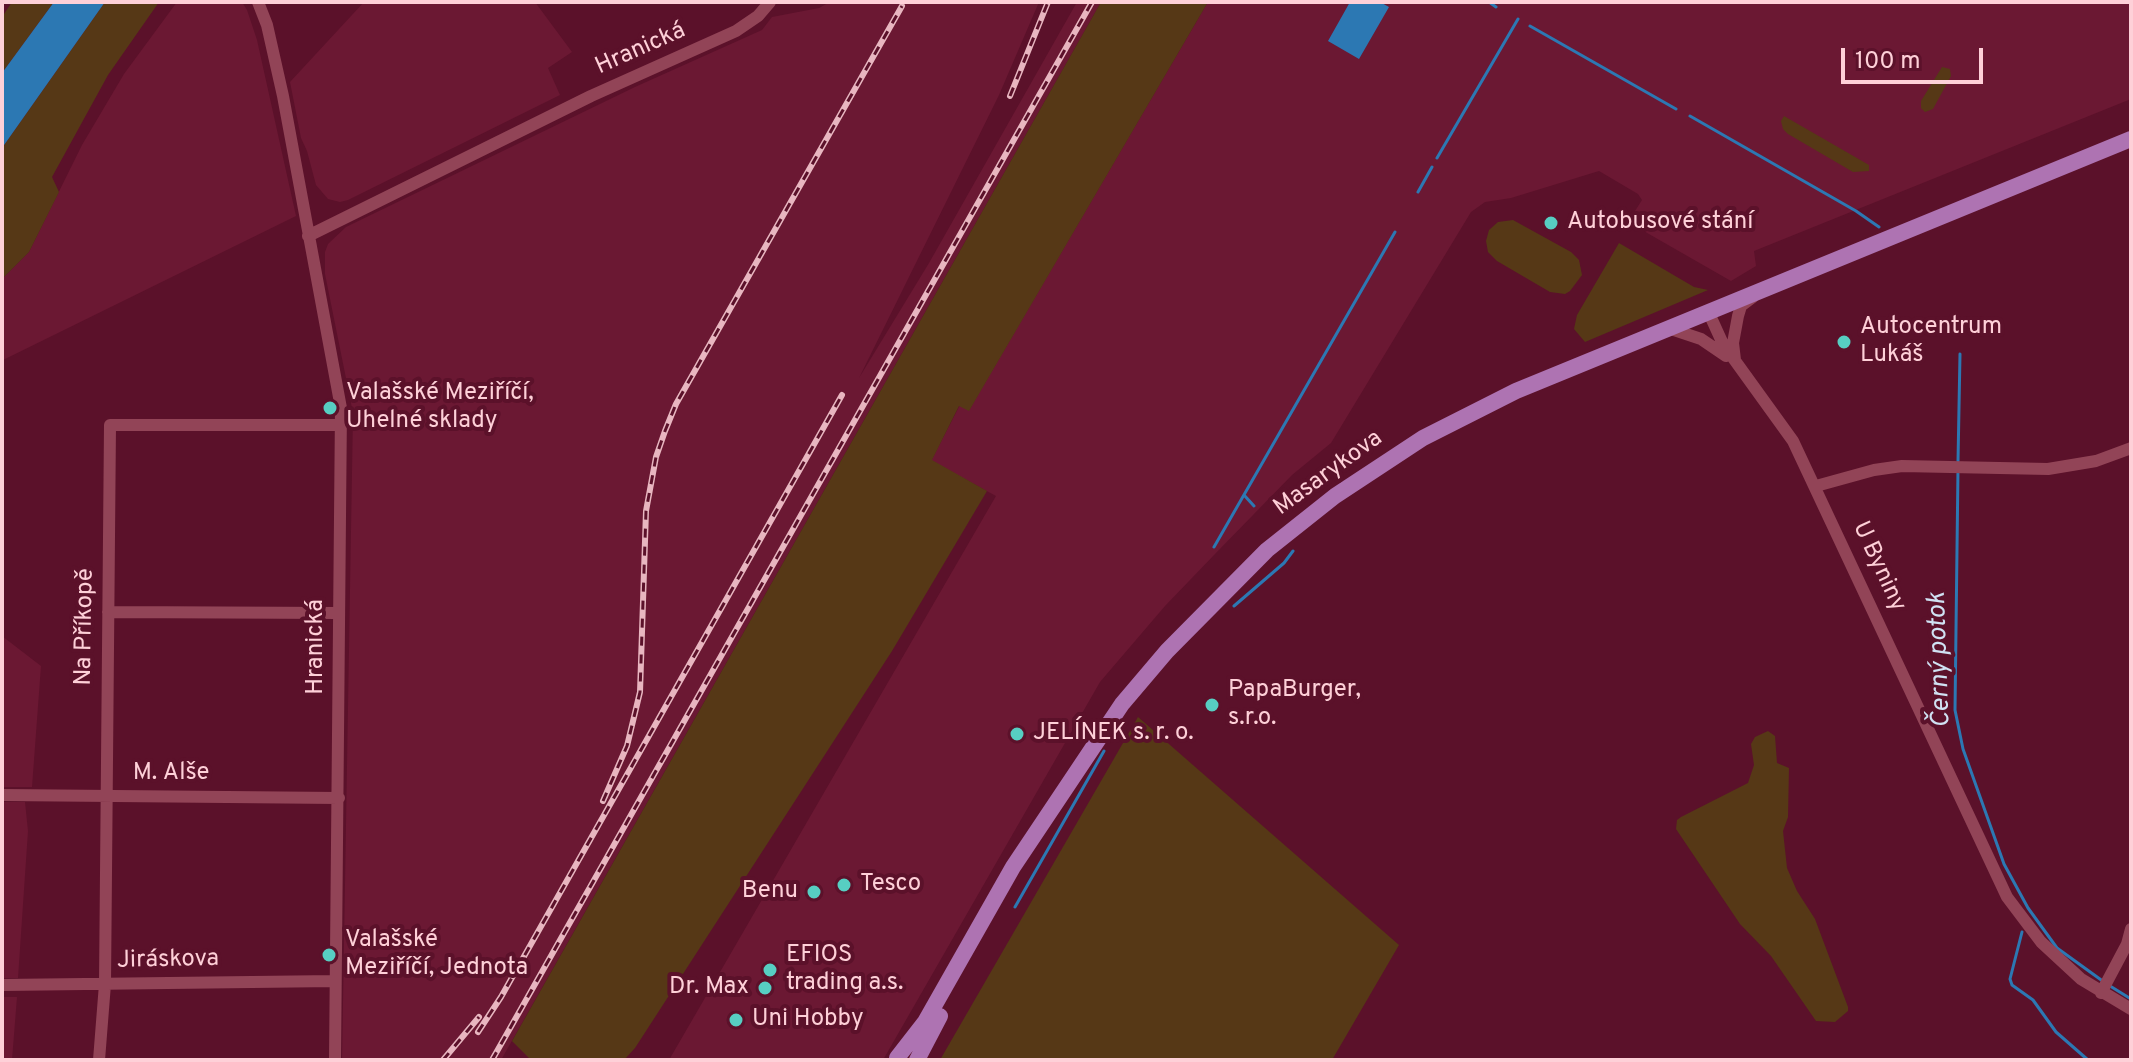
<!DOCTYPE html>
<meta charset="utf-8">
<style>
body{margin:0}
#map{position:relative;width:2133px;height:1062px;overflow:hidden;background:#5b112a;font-family:Overpass,sans-serif}
canvas{display:block}
.frame{position:absolute;inset:0;border:4px solid #fed0d8;pointer-events:none}
.scale{position:absolute;left:1841px;top:48px;width:142px;height:36px;box-sizing:border-box;border:4px solid #fed0d8;border-top:0;padding-left:10px;font-size:24px;line-height:28px;white-space:nowrap;color:#fed0d8;-webkit-text-stroke:6px #5b112a;paint-order:stroke}
</style>
<div id="map">
<canvas width="2133" height="1062"></canvas>
<div class="frame"></div>
<div class="scale">100 m</div>
</div>
<script>
const ctx = document.querySelector('canvas').getContext('2d');
ctx.lineJoin = 'round';
function fillPath(path, color) { ctx.fillStyle = color; ctx.fill(path, 'evenodd'); }
const poly = rows => new Path2D(rows.map(r => 'M' + r).join(''));
function stroke(path, color, width, dash) { ctx.strokeStyle = color; ctx.lineWidth = width; ctx.lineCap = dash ? 'butt' : 'round'; ctx.setLineDash(dash || []); ctx.stroke(path); }
function write(font, color, halo, rows, align = 'center') {
  ctx.font = font + ' Overpass,sans-serif'; ctx.lineWidth = 8; ctx.setLineDash([]); ctx.textBaseline = 'middle'; ctx.strokeStyle = halo; ctx.fillStyle = color; for (const [text, x, y, turn = 0] of rows) {
    ctx.save(); ctx.translate(x, y); ctx.rotate((+turn || 0) * Math.PI / 180); ctx.textAlign = isNaN(turn) ? turn : align; if (halo) ctx.strokeText(text, 0, 0); ctx.fillText(text, 0, 0); ctx.restore();
  }
}
fillPath(poly([
 [177,2,242,2,247,10,257,40,296,216,3,360,2,279,29,252,82,145,124,74],
 [364,2,535,2,572,52,548,68,560,95,348,200,340,202,328,199,316,185,307,151,301,138,290,82],
 [830,2,1039,2,999,95,859,378,929,263,1077,2,1101,2,501,1060,342,1060,353,413,325,274,325,252,328,244,346,227,635,87,762,30,772,17,819,8],
 [1208,2,2131,2,2131,99,1754,251,1756,266,1731,281,1628,222,1642,200,1638,194,1599,171,1511,198,1485,202,1471,212,1331,443,1292,475,1215,554,1165,606,1100,682,883,1060,669,1060,996,496,931,461,960,405,969,410],
 [2,636,41,666,32,787,2,787],
 [2,802,25,802,28,831,18,978,2,978],
 [2,997,17,997,12,1060,2,1060]
]), '#6b1833');
fillPath(poly([
 [12,2,54,2,2,73,2,17],
 [105,2,159,2,108,75,52,177,59,192,29,252,2,279,2,148],
 [1101,2,1208,2,969,411,959,406,932,460,987,491,892,651,635,1048,624,1060,531,1060,512,1041],
 [1942,67,1950,69,1951,76,1933,109,1925,112,1921,108,1921,101],
 [1784,116,1869,165,1869,171,1853,172,1788,134,1783,129,1781,121],
 [1513,220,1571,252,1579,260,1582,275,1570,291,1565,294,1550,292,1497,261,1488,252,1486,241,1489,230,1498,222],
 [1619,243,1694,287,1708,290,1585,342,1574,329,1577,315],
 [1138,717,1399,945,1332,1060,940,1060],
 [1768,731,1775,736,1777,763,1789,768,1788,817,1783,831,1787,868,1797,891,1815,919,1848,1007,1848,1011,1835,1022,1816,1021,1771,956,1740,924,1676,829,1677,820,1681,817,1748,783,1754,765,1751,744,1755,737]
]), '#563816');
fillPath(poly([
 [54,2,105,2,2,148,2,73],
 [1350,2,1380,2,1389,7,1359,59,1328,41]
]), '#2c78b3');
stroke(poly([
 [1489,2,1496,7],
 [1530,26,1676,109],
 [1690,116,1856,211,1879,227],
 [1437,158,1518,19],
 [1418,192,1432,167],
 [1958,461,1960,354],
 [1958,469,1955,710,1963,749,2004,864,2028,908,2057,948,2104,982],
 [1244,495,1254,506],
 [1214,547,1395,232],
 [1234,606,1284,563,1293,551],
 [1015,907,1104,751],
 [2022,932,2010,979,2012,985,2033,1000,2056,1032,2088,1060],
 [2110,986,2131,999]
]), '#2c78b3', 3);
stroke(poly([
 [258,2,267,25,283,96,341,408,335,1060],
 [308,236,591,96,736,31,758,16,770,2],
 [1708,311,1723,344,1793,441,2007,897,2041,942,2081,979,2131,1009],
 [1668,328,1701,339,1726,356],
 [1735,360,1733,343,1738,316,1741,306,1753,297],
 [1816,486,1874,470,1902,466,2048,469,2096,461,2131,448],
 [108,612,339,613],
 [2,795,339,798],
 [2,985,335,981],
 [2101,993,2127,944,2131,929],
 [99,1060,105,984,110,425,341,425]
]), '#924457', 12);
stroke(poly([
 [897,1058,925,1022,1013,867,1122,704,1167,651,1267,550,1335,496,1423,438,1516,391,2131,139],
 [917,1060,940,1016]
]), '#ae73b2', 16);
const rail = poly([
 [1010,96,1048,2],
 [603,801,627,746,640,692,646,511,656,457,665,431,676,404,902,6],
 [478,1032,501,997,842,395],
 [443,1060,479,1017],
 [492,1060,1092,2]
]);
stroke(rail, '#e8b6c0', 6);
stroke(rail, '#5b112a', 3, [9]);
for (const [x, y, r, color] of [
 [1551,223,8,"#57cec2"],
 [1844,342,8,"#57cec2"],
 [330,408,8,"#57cec2"],
 [1212,705,8,"#57cec2"],
 [1017,734,8,"#57cec2"],
 [844,885,8,"#57cec2"],
 [814,892,8,"#57cec2"],
 [329,955,8,"#57cec2"],
 [770,970,8,"#57cec2"],
 [765,988,8,"#57cec2"],
 [736,1020,8,"#57cec2"]
]) { const dot = new Path2D(); dot.arc(x, y, r, 0, 2 * Math.PI); ctx.fillStyle = color; ctx.fill(dot); stroke(dot, '#5b112a', 3); }
write('24px', '#fed0d8', '#5b112a', [
 ["Hranická",641,50,-24],
 ["Masarykova",1329,474,-36],
 ["U Byniny",1878,567,65],
 ["Na Příkopě",86,627,-89],
 ["Hranická",317,647,-90],
 ["M. Alše",171,774],
 ["Jiráskova",168,961,-1]
]);
write('24px', '#fed0d8', '#5b112a', [
 ["Autobusové stání",1567,223],
 ["Autocentrum",1860,328],
 ["Lukáš",1860,356],
 ["Valašské Meziříčí,",346,394],
 ["Uhelné sklady",346,422],
 ["PapaBurger,",1228,691],
 ["s.r.o.",1228,719],
 ["JELÍNEK s. r. o.",1033,734],
 ["Tesco",860,885],
 ["Benu",798,892,"right"],
 ["Valašské",345,941],
 ["Meziříčí, Jednota",345,969],
 ["EFIOS",786,956],
 ["trading a.s.",786,984],
 ["Dr. Max",749,988,"right"],
 ["Uni Hobby",752,1020]
], 'left');
write('italic 26px', '#d0e2f3', '#5b112a', [
 ["Černý potok",1941,660,-92]
]);
</script>
